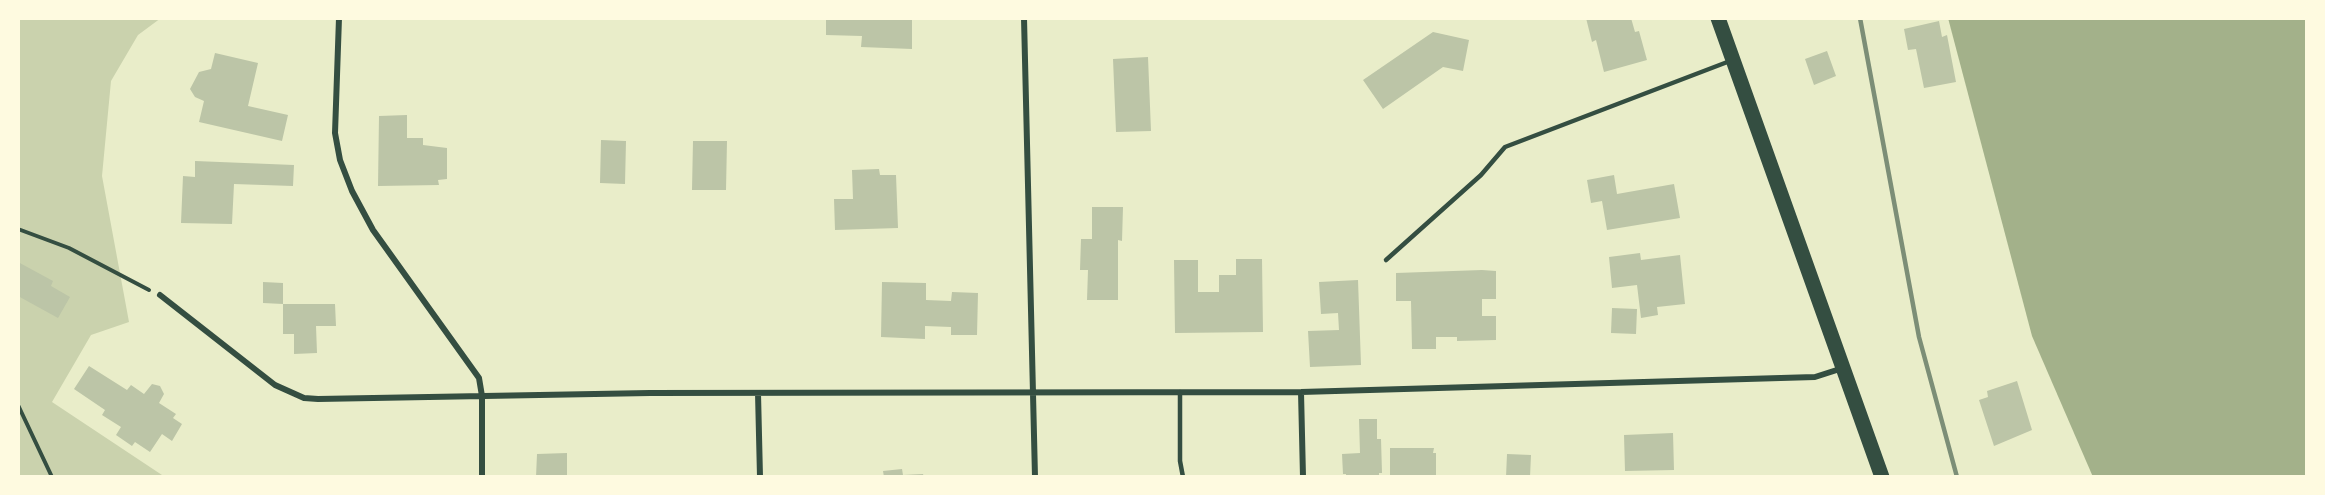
<!DOCTYPE html>
<style>
body{margin:0}
#map{position:relative;width:2325px;height:495px;overflow:hidden;background:#e9edc9;font-family:Rubik,sans-serif}
canvas{display:block}
.frame{position:absolute;inset:0;border:20px solid #fefae0;pointer-events:none}
</style>
<div id="map">
<canvas width="2325" height="495"></canvas>
<div class="frame"></div>
</div>
<script>
const ctx = document.querySelector('canvas').getContext('2d');
ctx.lineJoin = 'round';
function fillPath(path, color) { ctx.fillStyle = color; ctx.fill(path, 'evenodd'); }
const poly = rows => new Path2D(rows.map(r => 'M' + r).join(''));
function stroke(path, color, width, dash) { ctx.strokeStyle = color; ctx.lineWidth = width; ctx.lineCap = dash ? 'butt' : 'round'; ctx.setLineDash(dash || []); ctx.stroke(path); }
fillPath(poly([
 [18,18,161,18,138,35,111,81,102,176,129,322,91,335,52,402,165,477,18,477]
]), '#cad2ad');
fillPath(poly([
 [1948,18,2307,18,2307,477,2093,477,2032,336]
]), '#a3b18a');
fillPath(poly([
 [826,18,912,18,912,49,861,47,862,36,826,35],
 [1586,18,1631,18,1635,32,1639,31,1647,60,1604,72,1596,40,1592,42],
 [1939,21,1942,37,1947,35,1956,82,1924,88,1916,49,1908,50,1904,29],
 [1433,32,1469,40,1463,71,1443,67,1383,109,1363,80],
 [1827,51,1836,76,1814,85,1805,59],
 [215,53,258,63,248,106,288,115,282,141,199,122,204,101,195,97,190,89,199,72,211,69],
 [1148,57,1151,131,1116,132,1113,59],
 [407,115,407,138,423,138,423,145,447,148,447,179,438,180,439,185,378,186,379,116],
 [601,140,626,141,625,184,600,183],
 [693,141,727,141,726,190,692,190],
 [195,161,294,165,293,186,234,184,232,224,181,223,183,176,195,177],
 [879,169,880,175,896,175,898,228,835,230,834,199,853,199,852,170],
 [1614,175,1617,194,1674,184,1680,218,1607,230,1602,201,1591,203,1587,180],
 [1092,207,1123,207,1122,241,1118,240,1118,300,1087,300,1088,270,1080,270,1081,239,1092,239],
 [1640,253,1641,260,1680,255,1685,304,1657,307,1658,315,1641,318,1637,285,1612,288,1609,257],
 [1236,259,1262,259,1263,332,1175,333,1174,260,1198,260,1198,292,1219,292,1219,275,1236,275],
 [18,262,53,281,51,286,70,297,58,318,18,296],
 [1482,270,1496,271,1496,299,1482,299,1482,316,1496,316,1496,340,1457,341,1457,337,1436,337,1436,349,1412,349,1411,301,1396,301,1396,273],
 [1358,280,1361,365,1310,367,1308,331,1339,330,1338,313,1321,314,1319,282],
 [263,282,283,283,283,304,263,303],
 [882,282,926,283,926,300,951,301,952,292,978,293,977,335,951,335,951,327,925,326,925,339,881,337],
 [283,304,335,304,336,326,316,326,317,353,294,354,294,334,283,334],
 [1612,308,1637,309,1636,334,1611,333],
 [89,366,127,390,131,385,144,394,152,384,160,386,164,394,159,403,176,414,173,418,182,424,172,441,162,434,150,452,135,442,132,446,116,435,121,427,102,415,105,410,74,389],
 [2017,381,2032,430,1994,446,1979,400,1988,397,1987,391],
 [1359,419,1377,419,1377,439,1381,439,1382,473,1379,473,1379,477,1346,477,1346,474,1343,474,1342,454,1360,453],
 [1673,433,1674,470,1625,471,1624,435],
 [1390,448,1434,448,1433,453,1436,453,1436,477,1390,477],
 [567,453,567,477,536,477,537,454],
 [1507,454,1531,455,1530,477,1506,477],
 [902,469,903,475,923,474,924,477,884,477,883,471]
]), '#bcc5a7');
stroke(poly([
 [18,229,69,248,149,290],
 [18,405,52,477]
]), '#344e41', 4);
stroke(poly([
 [1386,260,1481,175,1505,147,1730,61],
 [1180,392,1180,461,1183,477]
]), '#344e41', 4.5);
stroke(poly([
 [339,18,335,133,340,160,352,191,373,230,479,378,482,396,482,477],
 [1024,18,1035,477],
 [160,295,275,385,304,398,318,399,650,393,1301,392,1815,377,1843,368],
 [1301,392,1303,477],
 [758,393,760,477]
]), '#344e41', 6);
stroke(poly([
 [1718,18,1882,477]
]), '#344e41', 15);
stroke(poly([
 [1860,18,1919,337,1957,477]
]), '#7c8e77', 4.5);
</script>
